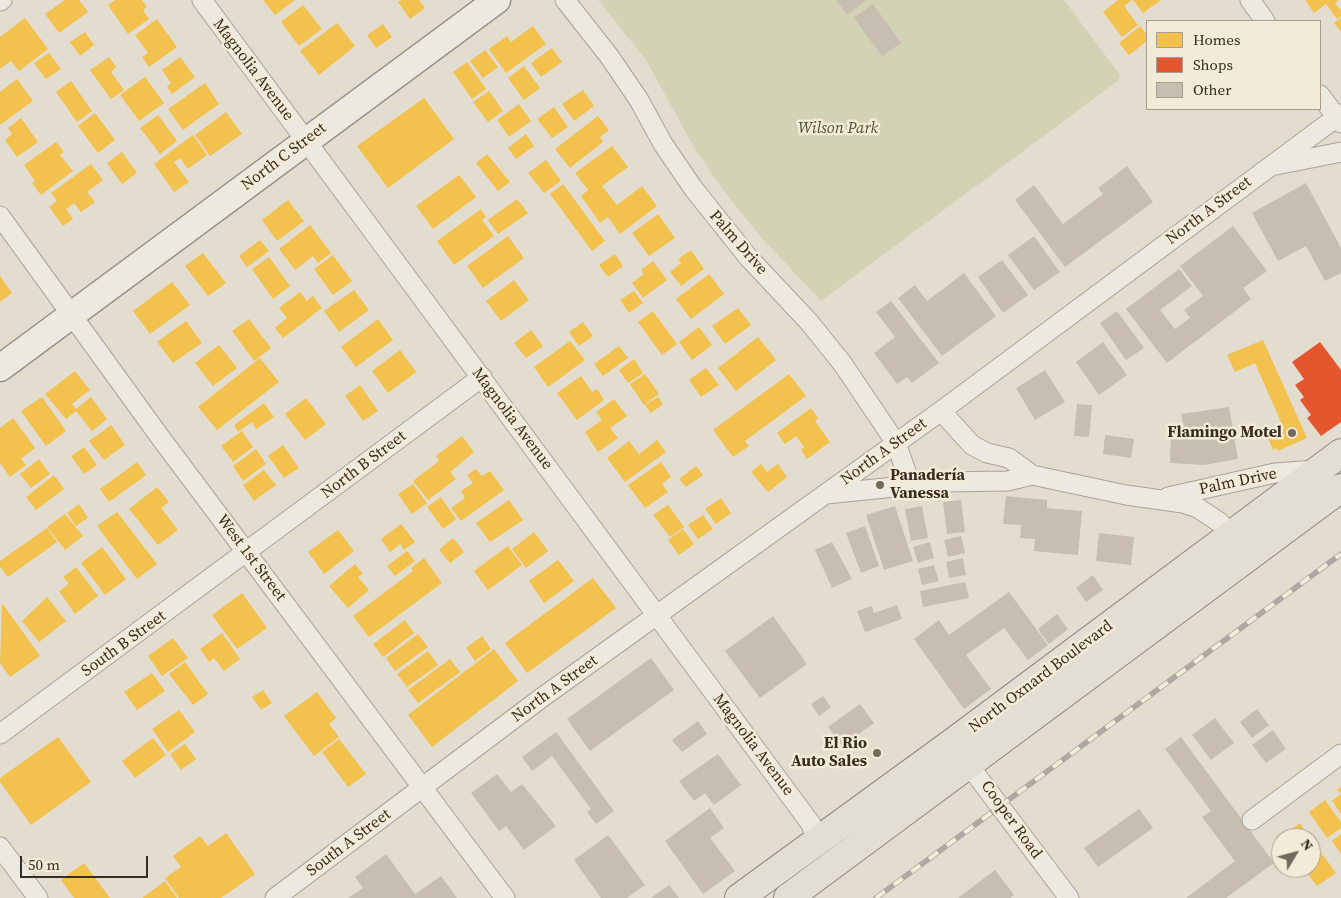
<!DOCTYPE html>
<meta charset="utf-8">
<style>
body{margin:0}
#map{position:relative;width:1341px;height:898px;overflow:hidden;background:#e3ddd0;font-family:"Source Serif 4",serif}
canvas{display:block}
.legend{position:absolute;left:1146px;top:20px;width:175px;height:90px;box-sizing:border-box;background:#f3ebd7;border:1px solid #a89e8e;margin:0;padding:6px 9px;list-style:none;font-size:15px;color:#382b21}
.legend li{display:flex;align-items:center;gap:10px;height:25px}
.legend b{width:25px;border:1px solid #a89e8e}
.north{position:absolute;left:1271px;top:828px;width:50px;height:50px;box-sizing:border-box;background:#f3ebd7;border:1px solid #a89e8e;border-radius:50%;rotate:53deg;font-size:14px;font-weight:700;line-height:20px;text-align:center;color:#382b21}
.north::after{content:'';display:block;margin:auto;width:18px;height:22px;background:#74695e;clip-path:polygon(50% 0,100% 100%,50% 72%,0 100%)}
.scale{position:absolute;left:20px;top:856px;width:128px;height:22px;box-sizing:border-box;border:2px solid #382b21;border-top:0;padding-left:6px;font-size:15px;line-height:18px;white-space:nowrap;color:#382b21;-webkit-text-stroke:4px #f3ebd7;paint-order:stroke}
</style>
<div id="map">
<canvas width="1341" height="898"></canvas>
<ul class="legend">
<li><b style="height:14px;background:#f2c14e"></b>Homes</li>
<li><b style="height:14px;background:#e4572e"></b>Shops</li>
<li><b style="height:14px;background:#c7bdb1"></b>Other</li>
</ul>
<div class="north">N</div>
<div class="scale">50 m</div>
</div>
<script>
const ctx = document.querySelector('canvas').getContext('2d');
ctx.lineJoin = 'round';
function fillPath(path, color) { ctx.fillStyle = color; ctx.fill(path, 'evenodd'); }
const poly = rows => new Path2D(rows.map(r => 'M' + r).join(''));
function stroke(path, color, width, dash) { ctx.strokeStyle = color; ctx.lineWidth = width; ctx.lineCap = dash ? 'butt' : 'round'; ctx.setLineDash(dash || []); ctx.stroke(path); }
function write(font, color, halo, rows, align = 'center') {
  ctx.font = font + ' "Source Serif 4",serif'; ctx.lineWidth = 5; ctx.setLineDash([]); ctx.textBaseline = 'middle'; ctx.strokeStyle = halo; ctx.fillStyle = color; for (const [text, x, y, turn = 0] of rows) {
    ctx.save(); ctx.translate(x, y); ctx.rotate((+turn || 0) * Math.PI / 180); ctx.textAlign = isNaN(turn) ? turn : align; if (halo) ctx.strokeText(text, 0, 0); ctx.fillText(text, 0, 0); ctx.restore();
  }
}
fillPath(poly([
 [598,0,1064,0,1120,75,1119,80,821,301,759,235,724,191,695,149,646,60]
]), '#d2d2b4');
fillPath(poly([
 [65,0,79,0,88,12,59,33,45,14],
 [115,0,142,0,147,7,143,10,149,19,128,34,108,5],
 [263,0,295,0,275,15],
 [402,0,419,0,425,8,410,19,398,2],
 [1118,0,1132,0,1124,6,1138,25,1122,37,1103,12],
 [1133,0,1161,0,1143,13],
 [1305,0,1339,0,1335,3,1341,11,1341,16,1337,19,1326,4,1314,13],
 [303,5,322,29,299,46,281,22],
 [25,18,48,49,19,71,11,61,0,69,0,37],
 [1341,18,1341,32,1334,23],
 [157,19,177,47,149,67,142,57,148,53,135,35],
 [337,23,355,46,319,75,300,51],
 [383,24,392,37,376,48,367,35],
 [533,26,546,44,506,73,489,49,507,36,511,42],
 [1140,26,1147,35,1147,41,1129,55,1119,43],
 [85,32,94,45,80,56,70,42],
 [552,48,562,62,541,77,531,63],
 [485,50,498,67,483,78,470,61],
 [49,53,61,69,46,79,34,63],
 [109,57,116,67,111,72,124,90,111,99,90,70],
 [180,57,195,77,172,94,167,87,171,83,162,70],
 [467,62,486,89,472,99,453,72],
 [524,66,540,88,524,100,508,78],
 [145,77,164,103,139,121,120,95],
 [17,79,33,101,0,125,0,92],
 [71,81,92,111,77,122,56,92],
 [205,83,219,104,183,130,168,109],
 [583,90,594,106,574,121,562,104],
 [489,91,503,111,488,122,473,102],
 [424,98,454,139,388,188,357,146],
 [519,104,531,121,509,137,497,120],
 [554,107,568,127,552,138,537,119],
 [226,112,242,134,210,156,195,135],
 [95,113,115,140,98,153,78,126],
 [158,115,177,141,160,154,140,128],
 [598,116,609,130,600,137,603,142,570,168,555,149],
 [21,118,38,142,17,157,5,140,12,134,8,128],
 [526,134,534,146,516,159,508,148],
 [193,135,207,155,188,169,180,158,174,162,189,182,174,192,154,164],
 [56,142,64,152,60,155,73,171,41,195,32,183,35,181,24,165],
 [612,146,628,167,602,186,617,205,642,186,657,206,620,234,608,217,600,223,581,196,588,190,575,173],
 [122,152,137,173,122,184,107,163],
 [487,154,510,182,498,191,476,163],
 [546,160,561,181,544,193,528,173],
 [91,164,103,180,87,192,95,202,81,212,74,203,66,209,73,219,63,226,49,207,57,201,51,193],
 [459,175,476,197,433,229,416,206],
 [563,184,605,241,592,251,550,194],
 [517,199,528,213,498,234,488,220],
 [288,200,304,221,277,241,262,220],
 [481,209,486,217,482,220,494,236,454,265,437,241],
 [658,214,675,238,649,256,632,233],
 [310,225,331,253,318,263,313,256,295,270,279,249],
 [508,236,524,258,483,288,467,266],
 [260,240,269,251,247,267,239,256],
 [691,250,704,269,681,286,670,272,681,263,678,259],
 [203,253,226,283,208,296,185,266],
 [615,254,623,266,608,277,599,265],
 [333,255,352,281,333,295,314,269],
 [269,257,290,286,273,299,252,269],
 [653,261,667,280,643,298,632,283,644,274,641,270],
 [709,274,724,294,691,319,676,299],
 [0,276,12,293,0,302],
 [514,280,529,300,501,321,486,301],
 [172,282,190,305,150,334,133,311],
 [354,290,369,310,339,332,324,311],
 [634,291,643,303,629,313,620,300],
 [300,292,307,301,313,296,322,308,283,338,275,328,287,318,279,308],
 [738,308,751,325,725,344,712,326],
 [653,311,677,344,662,355,638,322],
 [249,319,271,348,254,361,232,331],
 [378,319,393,340,356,367,341,347],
 [186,321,202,343,173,363,157,342],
 [583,322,593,336,579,346,569,332],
 [699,327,712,345,692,360,679,342],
 [531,330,543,346,526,358,514,343],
 [758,337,776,360,736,391,718,368],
 [1263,340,1307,438,1278,451,1277,448,1273,450,1267,436,1284,429,1255,363,1235,372,1227,355],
 [570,341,585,360,548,387,534,367],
 [219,345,237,368,213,386,195,363],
 [619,346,628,358,603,376,594,364],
 [400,350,416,372,388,393,372,371],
 [260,358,279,382,217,430,198,407],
 [634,359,643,373,628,383,619,370],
 [706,368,719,385,701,397,689,380],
 [75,371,90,390,72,404,76,409,91,397,107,419,92,431,76,411,66,419,45,394],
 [645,374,659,394,644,405,630,384],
 [789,374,806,396,745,441,749,446,733,457,713,430],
 [581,376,592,392,597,389,604,400,577,420,557,393],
 [360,385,378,411,363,421,345,396],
 [42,397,66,431,46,446,21,411],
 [658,397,663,404,651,413,645,405],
 [306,398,326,424,305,440,285,414],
 [614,399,627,416,610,428,618,438,598,452,585,432,602,420,596,412],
 [264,403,274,417,256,429,252,422,238,432,234,425],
 [811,408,818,418,815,421,830,442,807,459,801,450,804,447,796,436,785,444,777,433],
 [13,418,35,448,21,459,26,465,10,477,0,463,0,428],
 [111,425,125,445,104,460,89,441],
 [242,431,253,447,233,462,221,446],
 [462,436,474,452,450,472,456,479,428,500,413,481,439,461,436,456],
 [657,440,666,452,625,482,607,458,629,441,639,454],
 [283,445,299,468,284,478,268,456],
 [84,447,97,465,84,474,71,456],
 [256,449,266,464,243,481,233,466],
 [39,459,50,474,31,488,20,474],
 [137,462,146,475,109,502,100,489],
 [661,462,671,477,662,484,668,492,645,508,628,485],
 [761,464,767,472,778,464,787,477,768,492,751,472],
 [696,466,703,475,686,487,679,479],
 [476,469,482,476,490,471,504,490,461,521,451,508,465,498,461,491,473,483,467,475],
 [264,470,276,485,254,501,243,485],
 [54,475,64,489,36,510,26,497],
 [413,484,427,503,412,514,398,494],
 [157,487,169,502,161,508,178,530,158,545,129,509],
 [441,497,456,519,443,529,427,507],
 [721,498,731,513,716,524,705,509],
 [509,500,523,520,490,542,476,523],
 [79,504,88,518,76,526,67,513],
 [668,505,684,527,670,537,653,515],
 [117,512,157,564,137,579,97,526],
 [65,514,83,536,65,550,47,527],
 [703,515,713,529,698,539,688,525],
 [401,524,415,542,404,550,400,544,390,552,381,539],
 [47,528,57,542,8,577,0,567,0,561],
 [683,529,694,544,679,555,668,540],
 [338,530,354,551,324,574,308,552],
 [534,532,548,551,526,568,512,549],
 [453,538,464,552,450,563,439,550],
 [508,546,522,565,488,590,474,571],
 [102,547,126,579,105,595,81,563],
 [407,551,415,561,395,576,387,566],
 [424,558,442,583,369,637,353,616,413,571,411,568],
 [558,560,574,581,544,603,529,581],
 [355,564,363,574,358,577,369,590,348,608,329,586],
 [76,567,98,596,75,614,59,591,69,584,63,577],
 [593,578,616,608,527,673,505,643],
 [242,593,267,628,237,649,212,615],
 [47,597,66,621,39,642,22,621],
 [2,603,40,656,10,677,0,663],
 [405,620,414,633,383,657,373,644],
 [222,633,240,659,224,671,214,658,209,662,200,649],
 [418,634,428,647,395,671,386,658],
 [482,636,491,649,475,661,466,648],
 [173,638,188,658,162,676,148,656],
 [494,649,518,681,432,747,408,715],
 [428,651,438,665,407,687,397,674],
 [450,659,460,672,418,703,408,690],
 [185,662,208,694,193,705,169,674],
 [152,673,165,691,137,710,124,692],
 [263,690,272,703,261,710,252,697],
 [317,692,336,718,329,724,339,737,314,756,284,716],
 [179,710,195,732,168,752,152,729],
 [58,737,91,782,31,825,0,782,0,778],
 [153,738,166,755,135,778,122,761],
 [339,739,366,774,348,787,322,752],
 [185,744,196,759,181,770,170,754],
 [1341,787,1341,814,1332,801,1341,794,1337,790],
 [1325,800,1341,822,1341,828,1327,838,1309,812],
 [1300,823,1310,838,1280,838],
 [226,833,255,874,221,898,179,898,165,878,181,867,173,856,200,836,208,846],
 [1341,834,1341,854,1332,841],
 [1311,839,1336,873,1317,886,1303,868,1311,868],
 [84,863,110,898,74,898,61,880],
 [165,881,177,898,142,898]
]), '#f2c14e');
fillPath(poly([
 [1320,342,1341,370,1341,422,1321,436,1307,418,1311,415,1300,400,1304,397,1295,385,1304,379,1292,362]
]), '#e4572e');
fillPath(poly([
 [836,0,866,0,847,15],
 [873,4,901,43,882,56,854,18],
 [1127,166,1153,202,1065,267,1015,200,1034,185,1063,224,1103,194,1098,188],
 [1306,183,1341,248,1341,273,1325,281,1306,246,1278,261,1252,213],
 [1233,226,1267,271,1243,288,1251,299,1167,363,1126,309,1179,269,1192,286,1160,310,1175,329,1190,318,1184,310,1203,296,1180,266],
 [1034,236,1060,272,1034,290,1008,255],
 [1002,260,1028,295,1003,313,978,277],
 [964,273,996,316,942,356,898,298,915,285,927,301],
 [891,301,939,363,912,383,907,377,897,384,874,353,895,337,876,312],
 [1117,311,1144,348,1126,360,1100,323],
 [1103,342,1127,375,1099,395,1076,362],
 [1045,370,1065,402,1035,420,1016,388],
 [1077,404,1092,405,1089,437,1074,436],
 [1229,407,1238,459,1204,465,1170,463,1171,431,1185,431,1181,414],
 [1105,435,1134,439,1131,458,1103,454],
 [1006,496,1047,500,1047,508,1082,511,1078,555,1034,551,1035,539,1020,538,1021,525,1003,524],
 [961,500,965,532,947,534,943,502],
 [895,506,913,561,884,570,866,515],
 [922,506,928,538,911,541,905,509],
 [865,526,879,566,861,573,846,533],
 [1099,533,1134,537,1131,565,1096,561],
 [961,536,965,553,948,557,944,540],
 [832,542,852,579,832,588,815,550],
 [930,542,934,558,918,563,913,547],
 [963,558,966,575,949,578,946,562],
 [934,565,939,581,922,585,918,569],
 [1093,575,1103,590,1086,602,1076,588],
 [965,582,969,598,923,607,920,591],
 [1009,592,1048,645,1028,660,1004,628,966,655,991,689,964,709,914,639,939,620,949,635],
 [897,605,902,619,865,632,857,611,872,606,874,613],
 [1057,614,1068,629,1049,644,1038,629],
 [773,616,807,664,760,698,725,651],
 [651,658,674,690,590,751,567,719],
 [823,696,831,707,819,716,811,704],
 [860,704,874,723,842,746,828,727],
 [1257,709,1269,725,1252,738,1240,722],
 [1215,718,1234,743,1211,760,1192,735],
 [698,721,707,734,682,752,672,740],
 [1273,730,1286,749,1266,763,1252,745],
 [556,732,614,811,596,824,587,812,591,809,552,756,532,771,522,757],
 [1181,737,1274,863,1226,898,1186,898,1235,861,1202,817,1211,811,1165,749],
 [718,754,741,785,714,805,705,793,694,801,679,781],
 [497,774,511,792,522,784,556,826,524,850,506,826,499,831,471,793],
 [710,808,724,828,710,838,735,871,703,894,665,841],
 [1139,809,1153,828,1098,867,1084,848],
 [608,835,645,885,627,898,601,898,574,860],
 [386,854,415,894,441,876,457,898,348,898,363,888,355,877],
 [995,870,1014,895,1010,898,958,898],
 [669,885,679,898,651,898]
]), '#c7bdb1');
const street = poly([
 [202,0,811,824,817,841],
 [565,0,609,56,639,100,663,144,693,188,748,257,809,322,842,363,896,443,911,485],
 [1250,0,1265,21],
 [0,1,2,0],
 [1320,95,1341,123],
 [1276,165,1341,152],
 [0,216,160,437,505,898],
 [941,411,972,445,987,453,1009,458,1032,475,1126,495,1183,503,1198,508,1219,522,1239,541],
 [826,494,944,482,1008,481,1032,475],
 [1168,497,1275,473,1316,470],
 [0,734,482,377],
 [962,756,1069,898],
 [1252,820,1341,754],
 [0,847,38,898],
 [275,898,540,699,941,411,1341,114]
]);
const secondary = poly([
 [0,368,497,0]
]);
const primary = poly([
 [739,898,952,743,1341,453],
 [788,898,1341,488]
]);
stroke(street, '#a9a298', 21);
stroke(secondary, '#989288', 29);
stroke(primary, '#8f887f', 30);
stroke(street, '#ece9e1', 19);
stroke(secondary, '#ece9e1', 26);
stroke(primary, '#e3ded3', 28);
const rail = poly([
 [876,898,1341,554]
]);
stroke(rail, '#ada8a1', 5.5);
stroke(rail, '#f3ebd7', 4, [11]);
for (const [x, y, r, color] of [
 [1292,433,5,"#74695e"],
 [880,485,5,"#74695e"],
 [877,753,5,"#74695e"]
]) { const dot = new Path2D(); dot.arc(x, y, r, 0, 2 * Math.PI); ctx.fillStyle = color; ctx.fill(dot); stroke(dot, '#f3ebd7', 2); }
write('16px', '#382b21', '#f3ebd7', [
 ["Magnolia Avenue",253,70,53],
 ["North C Street",284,157,-37],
 ["North A Street",1209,211,-37],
 ["Palm Drive",738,243,49],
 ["Magnolia Avenue",512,419,53],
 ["North A Street",884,452,-36],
 ["North B Street",364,465,-37],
 ["Palm Drive",1238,482,-12],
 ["West 1st Street",251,558,53],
 ["South B Street",124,644,-36],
 ["North Oxnard Boulevard",1041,677,-37],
 ["North A Street",555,689,-36],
 ["Magnolia Avenue",753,745,53],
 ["Cooper Road",1011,820,54],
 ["South A Street",349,843,-37]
]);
write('italic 16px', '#495329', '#f3ebd7', [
 ["Wilson Park",838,129]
]);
write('bold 16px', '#382b21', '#f3ebd7', [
 ["Flamingo Motel",1282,433],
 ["Panadería",890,476,"left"],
 ["Vanessa",890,494,"left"],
 ["El Rio",867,744],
 ["Auto Sales",867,762]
], 'right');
</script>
